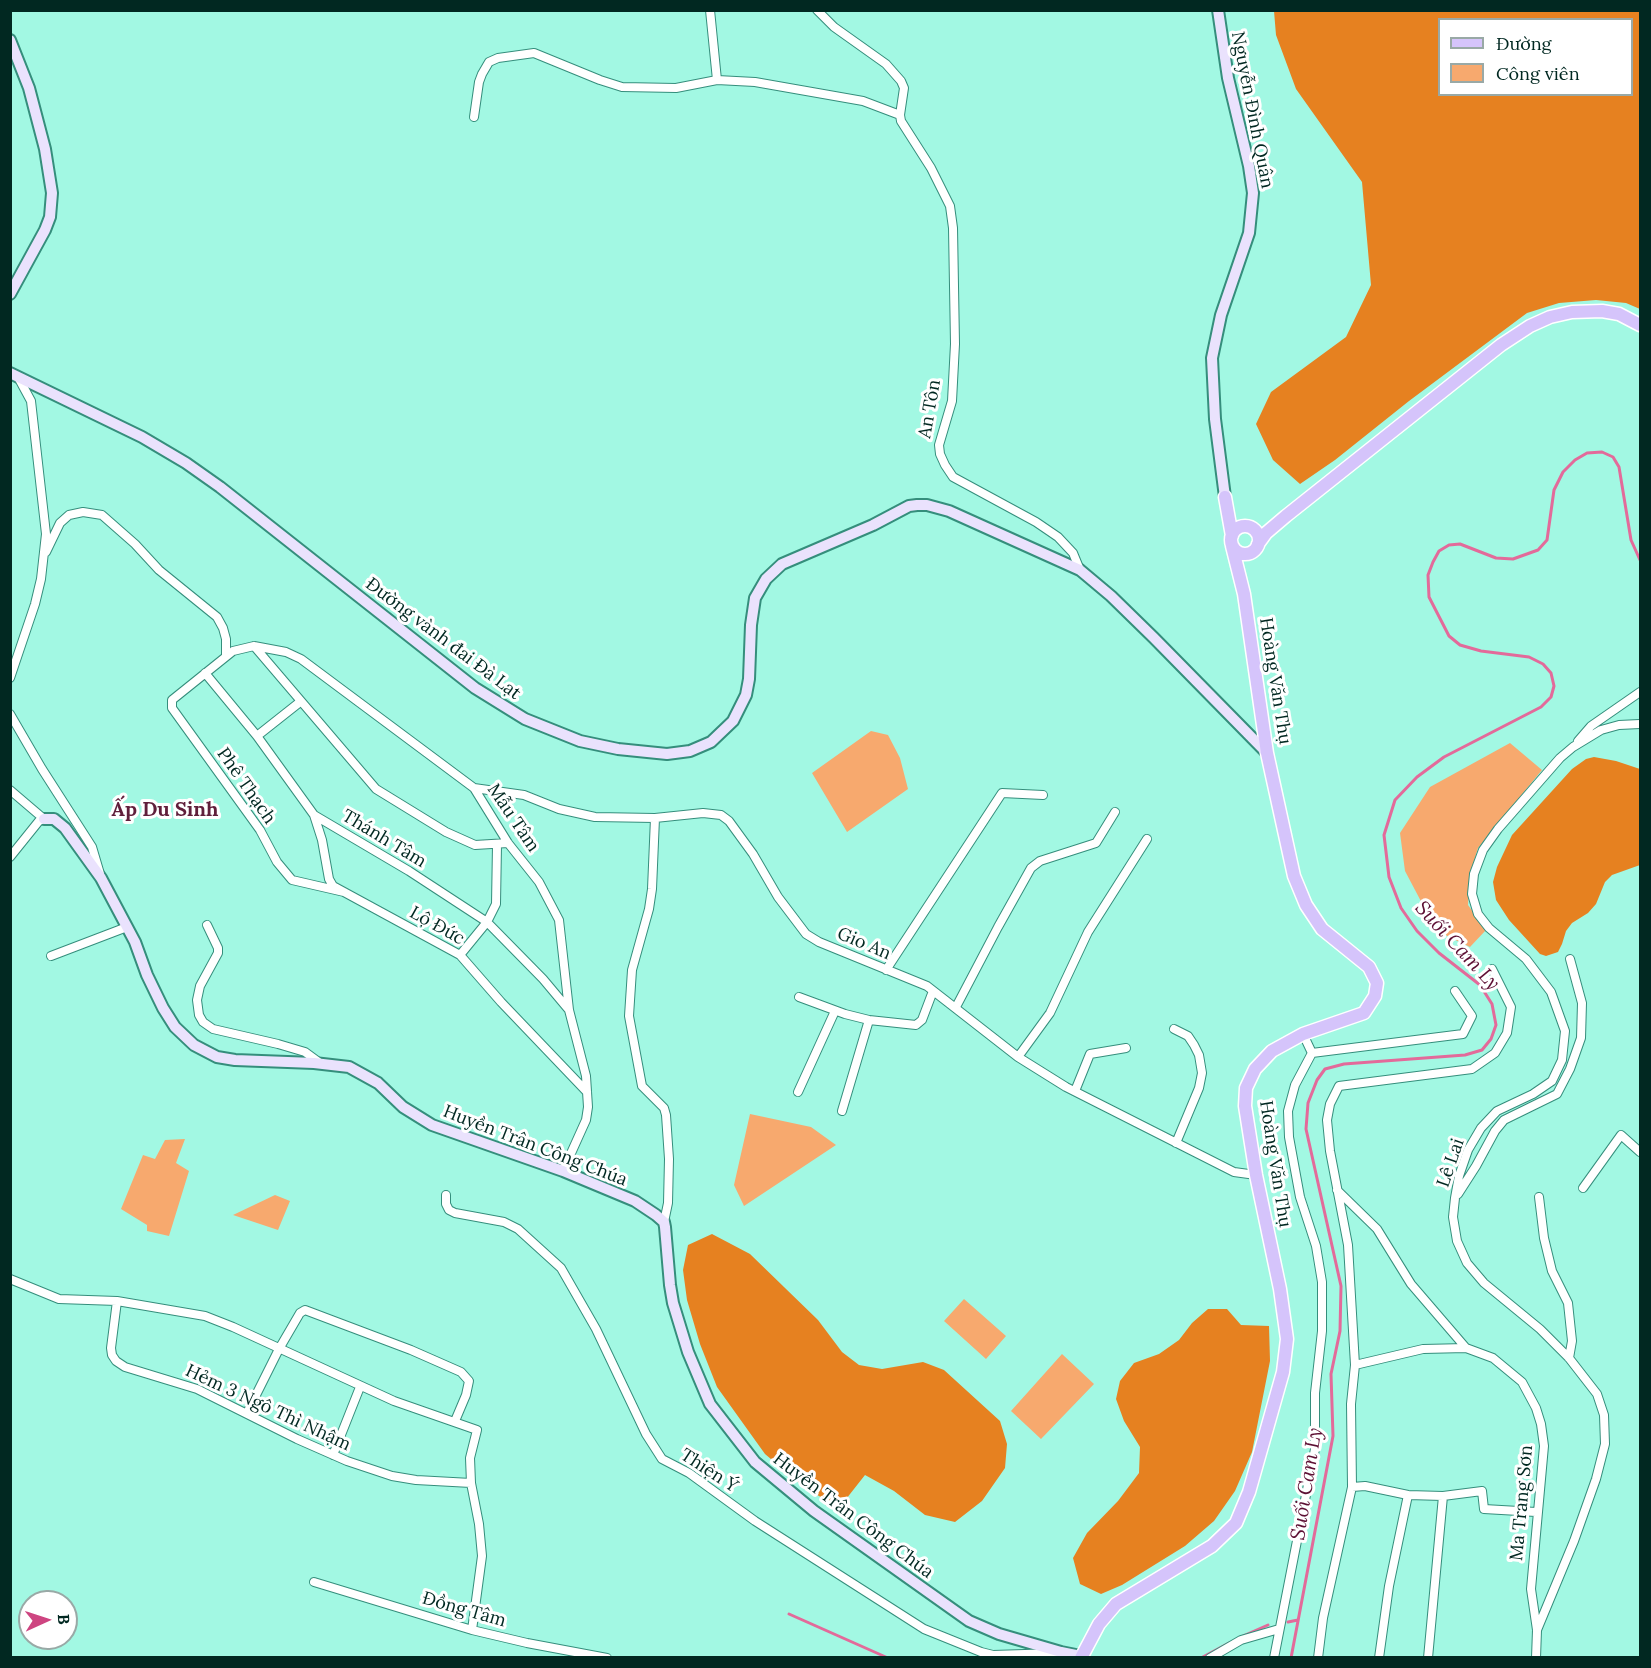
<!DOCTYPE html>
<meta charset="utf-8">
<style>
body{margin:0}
#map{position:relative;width:1651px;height:1668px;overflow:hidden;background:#a2f8e3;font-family:Lora,serif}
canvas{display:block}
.frame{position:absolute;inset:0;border:12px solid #012821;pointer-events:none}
.legend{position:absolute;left:1438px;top:18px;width:195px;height:78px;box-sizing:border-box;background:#fff;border:2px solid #99a9a6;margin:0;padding:8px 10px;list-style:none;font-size:18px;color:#012821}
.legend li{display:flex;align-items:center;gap:12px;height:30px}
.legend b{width:30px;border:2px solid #99a9a6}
.north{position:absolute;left:18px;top:1590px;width:60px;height:60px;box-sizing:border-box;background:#fff;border:2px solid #99a9a6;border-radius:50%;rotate:87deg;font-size:16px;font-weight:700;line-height:24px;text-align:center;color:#012821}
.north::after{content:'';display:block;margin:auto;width:21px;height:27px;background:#ce4581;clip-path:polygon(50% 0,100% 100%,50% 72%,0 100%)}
</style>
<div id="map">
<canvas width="1651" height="1668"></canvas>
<div class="frame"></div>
<ul class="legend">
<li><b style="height:8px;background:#d5c4fb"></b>Đường</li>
<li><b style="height:16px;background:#f7a96e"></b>Công viên</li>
</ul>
<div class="north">B</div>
</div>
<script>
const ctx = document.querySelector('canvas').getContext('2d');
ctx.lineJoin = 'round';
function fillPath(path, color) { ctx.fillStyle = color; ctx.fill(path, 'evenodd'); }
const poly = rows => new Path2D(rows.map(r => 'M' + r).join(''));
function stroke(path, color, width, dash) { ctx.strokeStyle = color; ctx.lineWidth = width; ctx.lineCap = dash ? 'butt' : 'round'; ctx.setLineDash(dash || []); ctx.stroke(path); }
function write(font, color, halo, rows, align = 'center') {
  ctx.font = font + ' Lora,serif'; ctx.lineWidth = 6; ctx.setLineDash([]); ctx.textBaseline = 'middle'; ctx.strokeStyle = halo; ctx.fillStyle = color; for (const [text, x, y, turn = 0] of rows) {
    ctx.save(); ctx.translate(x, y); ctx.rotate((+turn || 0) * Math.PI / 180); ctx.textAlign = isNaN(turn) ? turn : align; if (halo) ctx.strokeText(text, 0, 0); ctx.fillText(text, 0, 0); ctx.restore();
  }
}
fillPath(poly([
 [871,731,888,735,900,758,908,789,847,832,812,773],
 [1510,743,1542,770,1478,848,1470,874,1468,905,1486,930,1470,947,1441,933,1424,907,1405,871,1400,833,1430,787],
 [750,1114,811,1127,836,1145,744,1206,734,1185],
 [185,1139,176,1163,189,1171,169,1236,147,1231,147,1225,121,1209,143,1155,155,1159,165,1140],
 [275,1195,290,1201,278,1230,233,1215],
 [964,1299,1006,1336,986,1359,944,1321],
 [1062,1354,1094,1384,1041,1439,1011,1411]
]), '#f7a96e');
fillPath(poly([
 [1274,11,1640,11,1640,309,1626,303,1596,300,1559,303,1527,313,1409,401,1335,460,1300,484,1273,460,1256,424,1271,392,1346,337,1371,285,1362,182,1296,89,1276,35],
 [1440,20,1632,20,1632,94,1440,94],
 [1594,757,1616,761,1640,769,1640,865,1612,875,1605,882,1596,904,1588,913,1572,923,1566,931,1562,944,1558,952,1546,956,1540,954,1509,920,1496,900,1493,882,1497,867,1512,835,1572,769,1586,759],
 [712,1234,750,1254,818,1320,842,1352,859,1365,882,1369,923,1362,944,1370,1000,1421,1007,1444,1005,1468,982,1501,955,1522,925,1515,894,1491,865,1475,839,1508,804,1487,765,1454,717,1387,700,1344,687,1300,683,1270,688,1245],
 [1208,1309,1227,1309,1241,1325,1269,1326,1270,1361,1252,1452,1235,1491,1214,1521,1185,1546,1122,1585,1101,1594,1080,1584,1073,1558,1087,1533,1118,1501,1139,1473,1140,1447,1124,1421,1116,1399,1120,1381,1134,1363,1159,1354,1179,1340,1192,1323]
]), '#e68120');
stroke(poly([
 [789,1614,888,1658],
 [1288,1622,1298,1620],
 [1243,1636,1268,1625],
 [1201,1658,1229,1643],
 [1291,1658,1333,1436,1331,1374,1340,1331,1341,1286,1306,1129,1308,1103,1317,1080,1325,1069,1344,1064,1465,1055,1482,1050,1491,1039,1496,1025,1492,1004,1480,985,1439,953,1417,931,1401,908,1389,877,1384,835,1395,800,1417,777,1444,757,1541,707,1551,697,1554,686,1551,673,1543,664,1529,657,1481,651,1460,645,1449,636,1429,597,1428,575,1433,562,1439,551,1449,545,1460,544,1496,558,1513,559,1538,550,1547,540,1554,490,1563,472,1575,460,1587,453,1602,452,1613,457,1619,467,1631,540,1640,560]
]), '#e36a9a', 3);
const street = poly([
 [710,10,717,80],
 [817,10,834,27,886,64,901,81,904,88,900,115,901,121,931,168,950,206,953,228,955,344,952,401,939,445,940,454,945,465,953,477,1036,522,1058,537,1073,553,1080,570],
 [474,117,479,82,482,74,489,62,498,58,534,53,600,80,622,87,676,88,717,80,755,82,863,101,900,115],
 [46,552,60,523,69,515,83,512,102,515,135,544,159,570,217,617,223,628,226,639,226,656],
 [254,646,376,789,446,832,475,845,508,843],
 [205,673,257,736,314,815,409,871,487,922,543,979,569,1010],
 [10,678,35,604,41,579,46,534,31,401,18,377],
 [10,714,42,769,92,847,100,874],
 [257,736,300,702],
 [1578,741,1591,726,1640,692],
 [474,788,524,795,559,809,595,817,655,818,703,813,721,815,729,821,753,854,778,897,806,934,819,942,927,986,1018,1057,1066,1087,1234,1172,1256,1175],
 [10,790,44,819,39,821,10,857],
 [314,815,322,840,329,879,333,886,460,955,501,1002,587,1092],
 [655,818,652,889,649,909,632,970,629,1016,642,1086,664,1108,666,1115,669,1159,668,1203,664,1222],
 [344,892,292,880,277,862,260,830,172,708,172,700,233,651,254,646,286,652,301,659,474,788,508,843,539,882,559,920,569,1010,586,1076,588,1107,586,1120,563,1171],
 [207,925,218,948,218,953,200,986,197,1000,199,1015,203,1022,213,1029,278,1044,305,1052,320,1063],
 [460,955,487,922,496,904,497,845],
 [51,956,127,927],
 [886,970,1002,793,1043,795],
 [799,997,845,1014,869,1020,916,1025,922,1020,933,991],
 [956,1007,998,927,1031,868,1040,861,1096,843,1115,812],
 [1174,1029,1188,1036,1194,1045,1199,1055,1202,1073,1199,1088,1176,1143],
 [1303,1034,1312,1053],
 [1018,1057,1050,1013,1088,932,1147,839],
 [1075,1091,1090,1054,1126,1048],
 [798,1092,835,1011],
 [842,1111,869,1020],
 [1583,1188,1621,1135,1640,1152],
 [1337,1190,1377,1229,1411,1284,1466,1348],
 [1458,1194,1476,1166,1495,1131,1504,1120,1557,1094,1570,1069,1581,1038,1582,1003,1570,959],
 [446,1195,446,1204,449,1210,455,1213,504,1222,518,1229,561,1268,596,1329,646,1434,662,1459,689,1473,755,1521,924,1629,981,1652,993,1655,1057,1653],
 [1539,1197,1544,1238,1552,1271,1568,1303,1572,1341,1569,1358],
 [10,1279,59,1299,117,1301,205,1316,233,1327,394,1401,477,1430,470,1458,471,1483,479,1524,482,1556,472,1630],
 [117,1301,111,1348,112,1355,116,1361,125,1367,197,1389,297,1439,347,1461,392,1476,416,1480,471,1483],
 [1355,1365,1423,1349,1466,1348,1493,1358,1522,1382,1536,1408,1541,1424,1544,1446,1531,1589,1537,1630,1536,1658],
 [247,1413,279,1349,300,1313,305,1310,411,1350,461,1372,469,1381,466,1395,455,1421],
 [333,1455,360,1387],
 [1352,1487,1365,1486,1408,1495,1443,1496,1428,1658],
 [1443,1496,1482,1491,1484,1509,1536,1512],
 [314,1582,472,1630,527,1643,607,1658],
 [1537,1630,1574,1541,1596,1479,1605,1444,1604,1415,1597,1394,1569,1358,1540,1329,1484,1283,1467,1263,1457,1241,1453,1217,1455,1198,1459,1176,1468,1150,1481,1128,1497,1111,1533,1094,1552,1081,1562,1060,1565,1031,1551,992,1526,959,1489,928,1478,914,1472,894,1474,874,1483,850,1498,829,1560,758,1573,747,1601,730,1619,725,1640,724],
 [1210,1658,1241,1640,1279,1629],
 [1274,1658,1315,1449,1315,1393,1322,1331,1322,1282,1316,1246,1300,1197,1289,1137,1288,1111,1295,1085,1312,1053,1463,1034,1472,1016,1455,991],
 [1318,1658,1323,1618,1352,1487,1351,1404,1355,1365,1348,1245,1330,1151,1327,1120,1330,1104,1339,1086,1472,1069,1495,1053,1507,1033,1511,1007,1492,969],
 [1379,1658,1389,1586,1408,1495]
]);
const secondary = poly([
 [1218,10,1228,78,1249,166,1253,193,1249,233,1221,315,1212,358,1215,419,1225,497],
 [10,40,29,88,45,149,52,193,50,217,45,230,10,294],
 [10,373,142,437,186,463,220,487,475,688,525,719,580,741,618,749,667,754,690,751,711,742,733,721,746,695,749,679,751,625,755,598,766,579,782,564,873,525,909,506,917,505,927,505,949,511,1080,570,1111,596,1154,638,1267,753],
 [44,819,54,819,65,828,101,878,135,942,147,975,163,1008,175,1027,194,1045,217,1057,235,1060,314,1063,349,1067,378,1083,403,1107,432,1125,563,1171,635,1201,656,1215,664,1222,665,1227,670,1285,673,1303,688,1352,710,1404,755,1462,814,1511,969,1621,999,1634,1061,1652,1081,1656]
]);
const primary = poly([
 [1225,497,1232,536],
 '1231 540a14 14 0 1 1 28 0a14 14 0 1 1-28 0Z',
 [1258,544,1266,533,1286,516,1501,345,1530,326,1550,317,1572,312,1602,311,1619,314,1640,325],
 [1081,1658,1099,1624,1116,1604,1212,1546,1236,1523,1249,1492,1283,1372,1287,1339,1280,1289,1256,1175,1245,1106,1246,1088,1255,1069,1272,1051,1303,1034,1364,1013,1375,996,1377,983,1369,967,1322,929,1306,905,1294,876,1267,753,1244,594,1232,546]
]);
stroke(street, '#358e7c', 10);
stroke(secondary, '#358e7c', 14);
stroke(primary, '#fff', 15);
stroke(street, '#fff', 8);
stroke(secondary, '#eae2fd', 10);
stroke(primary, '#d5c4fb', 12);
write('18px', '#012821', '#fff', [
 ["Nguyễn Đình Quân",1252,110,79],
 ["An Tôn",930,409,-80],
 ["Đường vành đai Đà Lạt",443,639,37],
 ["Hoàng Văn Thụ",1275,681,81],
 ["Phê Thạch",246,786,55],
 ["Mẫu Tâm",513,818,56],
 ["Thánh Tâm",384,839,31],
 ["Lộ Đức",437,926,29],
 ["Gio An",864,944,23],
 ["Huyền Trân Công Chúa",535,1146,21],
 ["Lê Lai",1451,1163,-71],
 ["Hoàng Văn Thụ",1275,1164,81],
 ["Hẻm 3 Ngô Thì Nhậm",268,1408,25],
 ["Thiện Ý",709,1471,33],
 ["Ma Trang Sơn",1522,1503,-85],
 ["Huyền Trân Công Chúa",853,1516,37],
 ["Đồng Tâm",464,1610,16]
]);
write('bold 20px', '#601f3b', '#fff', [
 ["Ấp Du Sinh",165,810]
]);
write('italic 20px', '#5d1034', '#fff', [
 ["Suối Cam Ly",1457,946,47],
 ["Suối Cam Ly",1307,1484,-81]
]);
</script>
